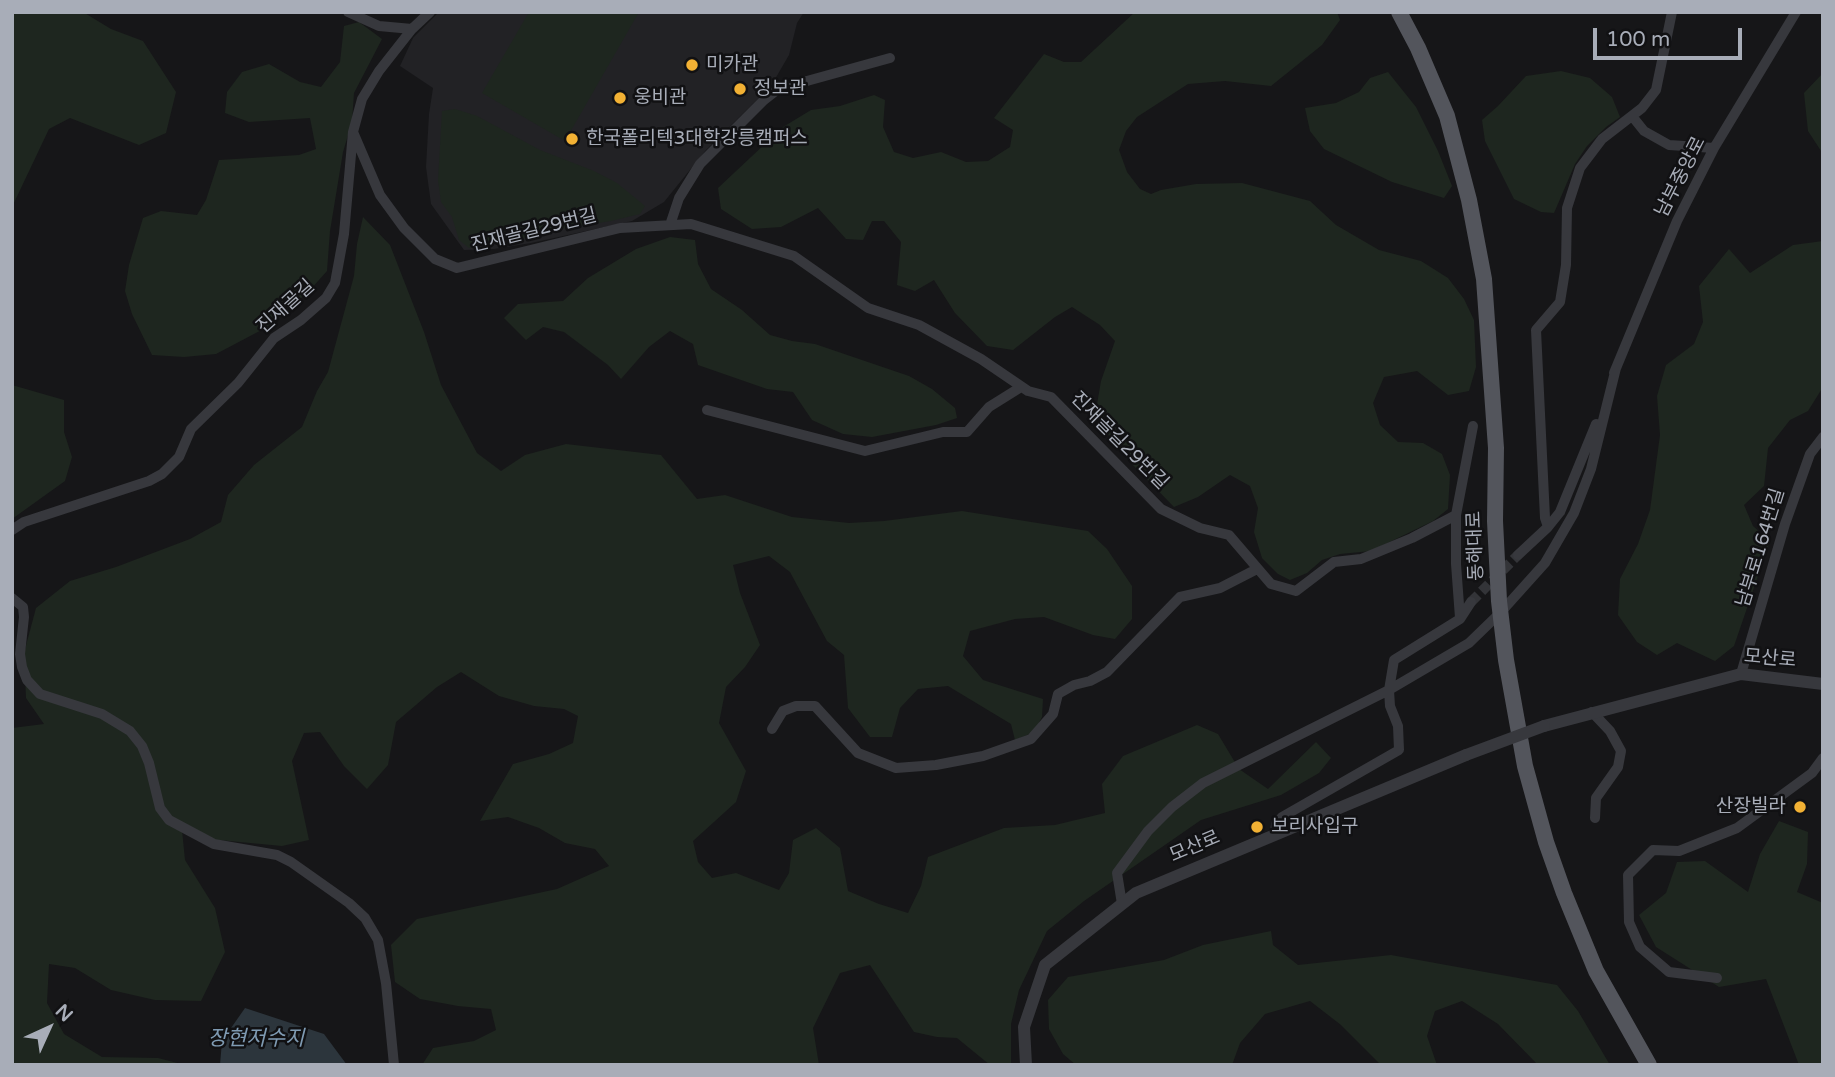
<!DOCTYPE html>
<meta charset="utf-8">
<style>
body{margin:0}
#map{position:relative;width:1835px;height:1077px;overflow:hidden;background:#161618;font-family:"Varela Round",sans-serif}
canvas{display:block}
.frame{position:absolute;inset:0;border:14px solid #a8adb8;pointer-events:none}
.north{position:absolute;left:14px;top:993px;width:70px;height:70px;-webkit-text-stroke:5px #111113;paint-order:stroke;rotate:45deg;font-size:19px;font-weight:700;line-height:28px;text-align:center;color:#a8adb8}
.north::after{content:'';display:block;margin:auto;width:24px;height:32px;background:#a8adb8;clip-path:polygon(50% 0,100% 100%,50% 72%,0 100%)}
.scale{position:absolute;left:1593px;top:28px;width:149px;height:32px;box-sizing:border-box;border:4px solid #a8adb8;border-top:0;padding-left:9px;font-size:21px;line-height:24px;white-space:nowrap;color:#a8adb8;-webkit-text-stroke:5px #111113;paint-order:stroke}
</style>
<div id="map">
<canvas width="1835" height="1077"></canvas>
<div class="frame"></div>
<div class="north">N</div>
<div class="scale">100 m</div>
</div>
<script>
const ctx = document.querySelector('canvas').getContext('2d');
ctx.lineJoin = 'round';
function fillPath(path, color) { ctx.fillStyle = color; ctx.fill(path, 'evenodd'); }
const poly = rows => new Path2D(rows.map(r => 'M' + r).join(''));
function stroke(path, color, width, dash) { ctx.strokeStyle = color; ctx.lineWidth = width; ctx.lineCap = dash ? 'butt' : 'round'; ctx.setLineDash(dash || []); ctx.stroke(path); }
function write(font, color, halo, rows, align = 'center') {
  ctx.font = font + ' "Varela Round","Noto Sans KR",sans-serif'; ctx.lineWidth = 5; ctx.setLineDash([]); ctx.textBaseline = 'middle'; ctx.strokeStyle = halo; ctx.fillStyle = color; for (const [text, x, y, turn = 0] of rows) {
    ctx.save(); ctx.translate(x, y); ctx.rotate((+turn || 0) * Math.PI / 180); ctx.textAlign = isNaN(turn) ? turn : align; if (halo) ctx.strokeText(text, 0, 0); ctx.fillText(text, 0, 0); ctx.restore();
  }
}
fillPath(poly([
 [439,12,804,12,797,23,789,55,771,86,706,150,664,202,632,221,531,243,494,249,464,250,431,204,426,167,429,114,433,88,400,66,413,38]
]), '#222225');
fillPath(poly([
 [12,12,83,12,111,29,143,41,176,92,166,133,139,145,70,118,49,129,12,207],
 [529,12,639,12,565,141,482,93],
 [1135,12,1337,12,1340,20,1322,45,1271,86,1225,81,1188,84,1137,117,1126,131,1119,150,1127,172,1140,189,1151,194,1161,190,1196,184,1242,183,1310,201,1336,225,1379,250,1421,261,1448,278,1464,299,1474,320,1476,367,1469,391,1448,395,1417,371,1384,377,1373,403,1380,425,1398,442,1423,443,1442,454,1450,475,1448,509,1433,521,1371,551,1340,554,1322,560,1307,573,1290,580,1278,574,1262,558,1254,532,1258,508,1250,486,1230,475,1198,497,1174,507,1129,461,1104,429,1096,410,1101,381,1115,341,1100,325,1072,307,1055,317,1013,350,987,346,955,313,934,280,915,291,897,285,901,242,884,221,872,221,863,240,846,239,818,208,781,227,752,229,721,209,718,188,783,127,811,110,840,106,874,95,885,100,883,127,894,152,913,158,941,152,966,162,988,161,1010,147,1013,130,994,118,1044,54,1064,62,1081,62],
 [359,22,382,39,354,93,352,122,343,152,330,231,327,271,310,290,271,325,216,354,184,357,152,355,132,314,125,291,129,265,143,218,161,211,197,215,206,200,219,160,299,155,316,149,310,118,249,122,225,113,227,92,242,72,269,64,300,82,321,87,340,62,344,26],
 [1561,71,1590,78,1612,97,1620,117,1606,127,1587,146,1575,164,1554,213,1541,212,1514,199,1485,141,1482,120,1498,106,1526,76],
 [1388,72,1416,107,1438,151,1452,186,1444,198,1392,182,1324,149,1310,131,1305,108,1336,103,1359,92,1370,78],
 [1823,73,1823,154,1808,131,1804,93],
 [455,109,477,116,540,150,594,171,617,183,645,206,640,214,611,221,553,230,524,238,487,241,469,248,459,240,452,217,441,202,438,180,442,111],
 [363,217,390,245,424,332,441,385,477,453,501,471,525,455,566,444,661,455,697,499,725,495,792,517,849,523,884,521,962,511,1088,531,1107,549,1132,586,1132,619,1115,639,1093,635,1044,617,1015,619,970,631,963,656,983,680,1043,699,1042,717,1034,732,1015,740,1011,724,948,686,918,689,900,708,892,737,870,737,848,708,844,655,827,641,790,572,769,556,733,565,740,593,760,645,745,667,726,687,719,723,746,771,736,802,693,841,698,862,712,878,736,873,779,890,789,873,793,840,816,828,840,848,848,891,879,904,908,913,921,886,928,857,1004,828,1055,825,1105,813,1102,784,1123,756,1197,725,1218,734,1239,769,1268,789,1316,742,1331,758,1319,773,1281,795,1201,820,1084,901,1047,931,1019,990,1011,1024,1011,1065,990,1065,957,1038,937,1037,914,1032,870,965,840,973,813,1028,819,1065,422,1065,433,1048,474,1041,496,1030,491,1009,458,1006,420,999,395,982,391,945,417,919,557,889,609,866,595,849,565,843,539,828,508,817,480,821,513,764,549,754,573,743,578,716,564,709,534,706,499,696,461,672,437,687,396,722,388,765,367,789,344,766,320,732,304,733,292,761,309,840,282,846,208,839,182,830,185,860,215,908,225,952,201,1001,155,1000,111,990,75,968,49,964,47,1003,64,1034,102,1057,158,1058,185,1065,12,1065,12,728,44,724,26,698,24,653,36,608,70,581,116,567,190,539,221,522,228,495,254,465,302,427,317,391,328,372,354,276,357,244],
 [670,237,695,240,698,264,711,289,742,310,770,335,792,341,815,344,909,376,932,389,955,408,957,418,936,425,872,437,843,434,812,420,793,392,767,389,698,365,693,344,670,331,649,347,621,379,608,365,564,332,543,327,526,340,504,318,518,304,563,301,588,278,636,249],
 [1823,241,1823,387,1808,411,1790,420,1768,448,1764,486,1744,505,1753,526,1770,541,1734,646,1715,661,1677,643,1657,655,1637,642,1618,615,1620,579,1638,544,1650,510,1660,435,1657,396,1666,365,1694,344,1703,322,1699,286,1729,249,1750,273,1793,245],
 [12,385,64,400,64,432,72,457,65,481,12,519],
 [1779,821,1808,832,1807,864,1797,892,1823,903,1823,1065,1799,1065,1766,979,1719,987,1656,947,1639,915,1666,893,1677,862,1705,861,1748,892,1760,854],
 [1271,931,1273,945,1298,965,1391,955,1557,985,1578,1011,1610,1065,1538,1065,1498,1024,1462,1001,1435,1011,1427,1036,1437,1065,1381,1065,1341,1025,1310,1001,1265,1014,1240,1043,1232,1065,1076,1065,1063,1054,1049,1029,1048,1000,1068,977,1164,960,1203,945]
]), '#1e261f');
fillPath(poly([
 [245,1008,324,1034,347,1065,220,1065,222,1041]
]), '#2c353c');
stroke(poly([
 [1471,602,1518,555]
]), '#333438', 10, [10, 5]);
stroke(poly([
 [348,12,379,26,412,29],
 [1632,116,1644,131,1669,145,1714,148],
 [353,132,380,195,404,228,435,259,457,268,620,228,691,224,794,256,868,308,919,325,981,359,1028,391,1051,397,1161,509,1200,528,1229,535,1271,584,1296,591,1334,562,1361,559,1412,538,1456,515],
 [670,225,679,198,700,164,764,100,778,89,890,58],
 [1614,373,1677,221,1714,148,1796,12],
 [707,410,865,451,943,432,967,432,989,407,1021,387],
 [1548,527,1545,518,1536,330,1560,302,1566,265,1567,208,1580,168,1602,139,1642,108,1656,90,1672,12],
 [12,530,24,522,149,481,162,474,179,457,191,429,238,383,274,338,301,320,326,298,335,283,344,234,353,132,362,99,379,71,412,29,430,12],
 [1518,555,1548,527,1560,512,1596,424],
 [12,598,23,607,24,617,20,654,22,667,27,680,40,694,102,714,130,731,142,746,149,763,160,808,169,820,214,844,277,855,291,862,349,903,365,918,378,940,386,983,394,1065],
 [1460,618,1456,564,1456,515,1473,426],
 [1741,674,1785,524,1810,454,1823,437],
 [1592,712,1610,731,1621,751,1618,767,1596,798,1595,818],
 [772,729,783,711,796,706,815,706,858,753,896,768,936,765,983,756,1031,739,1053,714,1058,694,1074,685,1090,681,1107,672,1180,597,1220,588,1257,569],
 [1275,833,1276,824,1282,817,1399,750,1398,726,1390,706,1389,690,1394,660,1460,619,1471,602],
 [1122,904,1117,873,1148,831,1172,807,1203,783,1389,690,1469,643,1501,612,1545,563,1574,513,1591,469,1616,368],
 [1717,978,1669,972,1640,947,1629,922,1628,875,1653,850,1679,851,1737,828,1812,773,1823,758]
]), '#37383d', 10);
stroke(poly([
 [1544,726,1741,674,1823,684],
 [1026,1065,1024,1027,1045,965,1136,893,1466,755]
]), '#37383d', 12);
stroke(poly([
 [1399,12,1418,48,1447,116,1469,200,1484,279,1496,448,1495,521,1499,601,1506,660,1525,766,1546,842,1564,893,1596,971,1649,1065]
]), '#53555c', 16);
stroke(poly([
 [1466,755,1544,726]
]), '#37383d', 12);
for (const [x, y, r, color] of [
 [692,65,7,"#f2b134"],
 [740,89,7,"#f2b134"],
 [620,98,7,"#f2b134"],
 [572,139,7,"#f2b134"],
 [1800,807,7,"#f2b134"],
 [1257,827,7,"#f2b134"]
]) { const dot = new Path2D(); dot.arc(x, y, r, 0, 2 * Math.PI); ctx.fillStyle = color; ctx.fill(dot); stroke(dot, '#111113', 2.5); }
write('19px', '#a8adb8', '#111113', [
 ["미카관",706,65],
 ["정보관",754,89],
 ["웅비관",634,98],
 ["한국폴리텍3대학강릉캠퍼스",586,139],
 ["산장빌라",1786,807,"right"],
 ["보리사입구",1271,827]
], 'left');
write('19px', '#a8adb8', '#111113', [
 ["남부중앙로",1681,177,-63],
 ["진재골길29번길",534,231,-14],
 ["진재골길",286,307,-42],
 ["진재골길29번길",1119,441,45],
 ["동해대로",1476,546,-92],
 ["남부로164번길",1761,548,-73],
 ["모산로",1770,659,5],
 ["모산로",1195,847,-23]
]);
write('italic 21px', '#7f9bb3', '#111113', [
 ["장현저수지",256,1039]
]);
</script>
